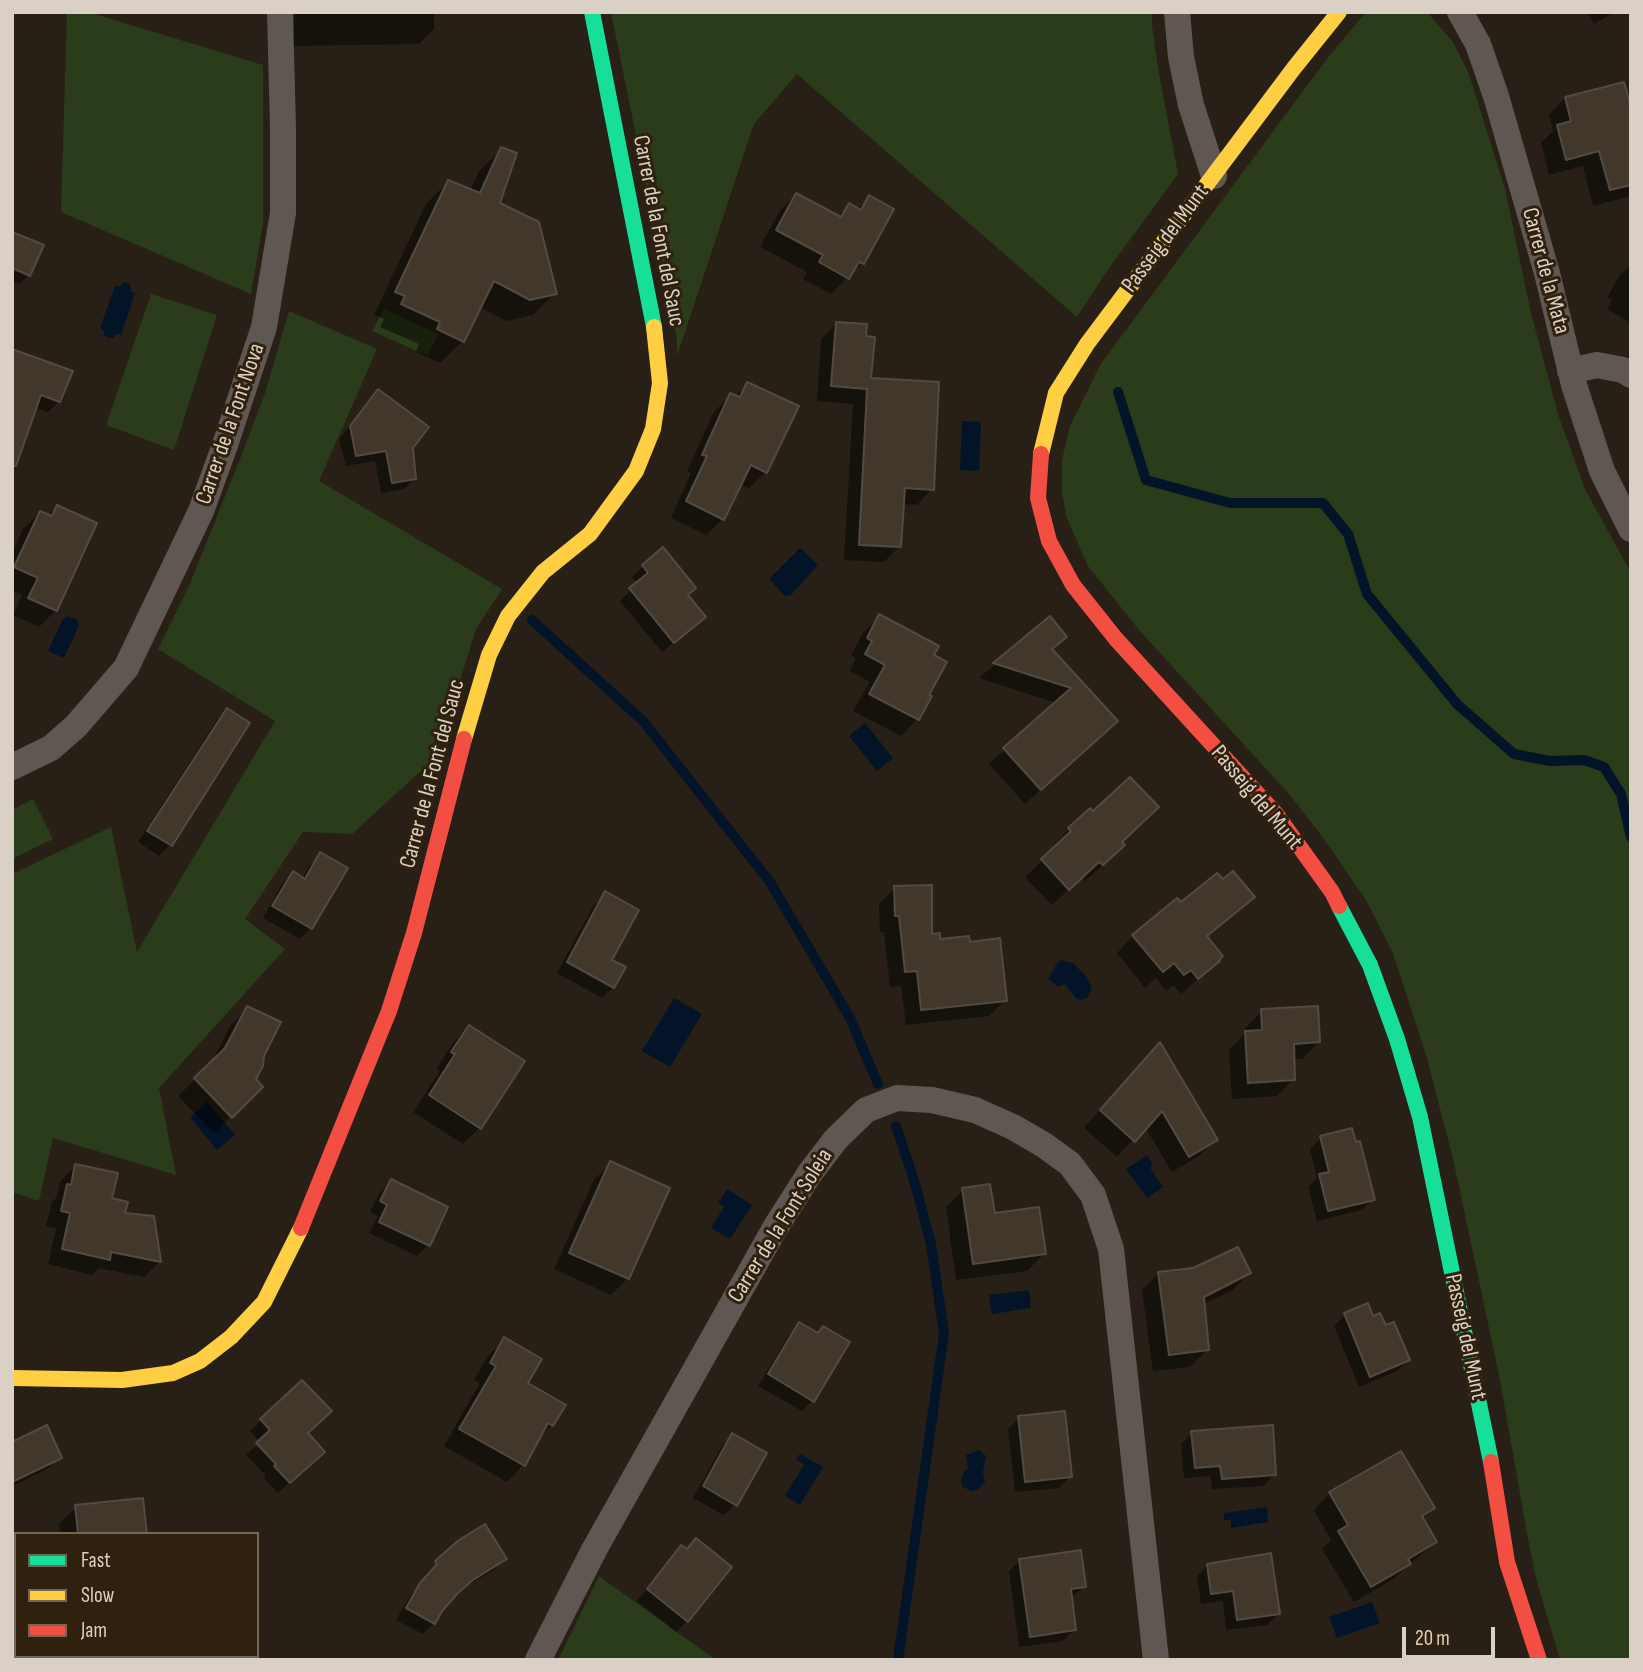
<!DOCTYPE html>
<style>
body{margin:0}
#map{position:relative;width:1643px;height:1672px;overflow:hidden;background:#282016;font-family:"Sofia Sans Condensed",sans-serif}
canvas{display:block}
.frame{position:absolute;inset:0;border:14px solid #dad0c5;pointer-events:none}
.legend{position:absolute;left:14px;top:1532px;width:245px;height:126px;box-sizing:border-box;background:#30210e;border:2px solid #746757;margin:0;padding:9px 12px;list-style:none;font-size:21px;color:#dad0c5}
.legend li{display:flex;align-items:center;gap:14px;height:35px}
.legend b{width:35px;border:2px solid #746757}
.scale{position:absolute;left:1402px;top:1627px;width:93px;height:32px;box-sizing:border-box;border:4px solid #dad0c5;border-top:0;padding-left:9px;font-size:21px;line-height:24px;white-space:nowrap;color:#dad0c5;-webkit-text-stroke:5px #30210e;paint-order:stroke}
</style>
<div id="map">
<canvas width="1643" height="1672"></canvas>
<div class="frame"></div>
<ul class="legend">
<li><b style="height:9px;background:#16e098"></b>Fast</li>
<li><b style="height:9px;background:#ffcf43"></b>Slow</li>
<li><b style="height:9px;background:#f24e42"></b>Jam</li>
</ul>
<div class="scale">20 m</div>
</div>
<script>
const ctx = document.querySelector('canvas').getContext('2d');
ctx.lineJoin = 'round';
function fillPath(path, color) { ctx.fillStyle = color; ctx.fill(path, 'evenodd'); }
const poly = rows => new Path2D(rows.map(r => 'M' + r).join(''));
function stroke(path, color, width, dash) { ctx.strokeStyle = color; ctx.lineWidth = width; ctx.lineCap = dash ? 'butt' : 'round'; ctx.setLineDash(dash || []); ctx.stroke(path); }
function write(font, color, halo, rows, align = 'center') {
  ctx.font = font + ' "Sofia Sans Condensed",sans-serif'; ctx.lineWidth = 6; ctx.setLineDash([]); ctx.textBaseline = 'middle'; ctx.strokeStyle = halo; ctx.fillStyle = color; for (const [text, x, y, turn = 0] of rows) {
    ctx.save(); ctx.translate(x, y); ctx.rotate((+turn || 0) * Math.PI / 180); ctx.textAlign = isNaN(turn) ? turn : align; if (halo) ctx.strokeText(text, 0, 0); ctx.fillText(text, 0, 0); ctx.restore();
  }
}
fillPath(poly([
 [67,12,88,12,263,65,263,223,251,294,61,212],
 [611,12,1152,12,1152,26,1159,74,1178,174,1107,271,1077,317,797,74,754,124,677,356,677,339],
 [1366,12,1427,12,1453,42,1469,74,1505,189,1531,313,1558,414,1585,489,1631,573,1631,1660,1560,1660,1536,1578,1528,1539,1500,1380,1454,1163,1427,1058,1393,953,1366,900,1324,839,1290,795,1139,630,1088,566,1066,516,1062,491,1062,460,1070,426,1100,365,1326,60],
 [151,294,217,315,174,450,106,425],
 [384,309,438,334,428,356,372,331],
 [289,311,377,349,319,481,502,589,476,629,436,757,352,834,303,832,245,919,285,949,159,1088,176,1175,53,1138,39,1201,12,1192,12,874,111,827,137,952,275,721,158,649,189,586,240,459,265,393],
 [33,799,53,839,12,859,12,810],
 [599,1576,716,1660,558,1660]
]), '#2b3c1a');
fillPath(poly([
 [124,282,130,284,131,292,135,293,121,335,117,334,113,338,108,338,105,336,103,330,100,328,115,286,119,287],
 [962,421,981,422,979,471,960,470],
 [800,548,818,565,791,595,785,596,769,579],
 [68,616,77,619,79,626,64,658,48,651,63,619],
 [865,723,893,758,877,771,849,736],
 [1062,960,1074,964,1086,976,1092,987,1088,997,1082,1000,1076,999,1065,984,1058,987,1048,979,1058,962],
 [674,998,702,1014,670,1067,642,1051],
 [207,1102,235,1135,217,1150,190,1117],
 [1147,1155,1152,1163,1151,1170,1163,1187,1147,1198,1126,1169],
 [727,1189,752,1205,730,1239,711,1228,724,1207,718,1203],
 [1029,1290,1031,1308,992,1314,989,1295],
 [979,1450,986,1456,983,1472,985,1482,978,1490,971,1491,962,1486,961,1479,963,1473,968,1468,966,1455],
 [800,1454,823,1467,800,1505,785,1496,804,1465,796,1459],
 [1267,1507,1268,1522,1231,1528,1231,1520,1224,1520,1224,1513],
 [1372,1602,1380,1623,1337,1638,1329,1617]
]), '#041428');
fillPath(poly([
 [295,12,434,12,434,29,419,44,292,46],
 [1587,12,1615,12,1594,24],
 [1565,98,1631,114,1631,196,1593,206,1583,166,1549,175,1541,143,1553,131,1549,115],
 [502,149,498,204,555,293,533,315,507,321,479,307,463,341,440,363,416,352,419,344,380,327,384,319,374,315,426,204,448,182,470,191,479,171],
 [796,195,837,217,849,205,857,210,869,198,862,263,831,294,803,279,807,272,760,247,779,212],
 [12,233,29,275,19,284,12,281],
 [1631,265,1631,323,1607,309,1612,300,1607,298,1619,276],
 [837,323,932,489,917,505,902,504,900,546,884,562,844,560,853,404,817,401,821,339],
 [12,350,59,401,48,412,35,408],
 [748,384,766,472,749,488,739,484,723,519,706,535,671,518,691,473,687,471,714,412,731,395,735,397],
 [378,391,411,447,415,478,404,489,381,493,375,461,346,466,339,439],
 [57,507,56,610,39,627,13,615,22,595,12,590,12,553,23,529,40,513,48,516],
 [643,566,686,596,693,627,662,652,620,601,637,584,632,577],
 [880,616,932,656,927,696,929,697,917,719,901,736,853,711,870,682,850,671,856,658,851,655,863,633],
 [1050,619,1064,637,1051,651,1100,737,1025,804,989,764,1056,703,979,678],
 [227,710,248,724,170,845,159,856,138,842,216,721],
 [1069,829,1120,842,1106,862,1085,881,1082,877,1052,905,1025,877,1055,848,1053,846],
 [321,854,345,869,311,928,300,939,263,918,282,884,293,873,302,879,310,865],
 [895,888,930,936,939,941,969,944,1005,1001,989,1016,906,1025,901,986,890,987,884,932,880,932,879,904],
 [605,894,613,987,602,998,557,973,594,905],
 [1253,897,1206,938,1218,961,1181,994,1173,985,1166,991,1156,978,1145,988,1117,953,1133,936],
 [248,1008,262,1056,254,1080,261,1087,214,1133,178,1096,210,1065,231,1025],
 [1262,1011,1319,1042,1302,1059,1292,1059,1293,1079,1277,1096,1232,1099,1229,1050,1245,1033,1245,1028],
 [469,1027,480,1127,463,1144,413,1112,440,1071,436,1070,452,1044],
 [1159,1045,1215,1140,1199,1156,1172,1172,1145,1127,1117,1157,1084,1128],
 [1321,1138,1354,1144,1373,1199,1362,1210,1317,1221,1308,1187,1317,1178,1310,1149],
 [611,1163,628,1278,611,1295,554,1269,594,1180],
 [76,1166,123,1214,159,1262,144,1277,99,1268,92,1275,48,1264,56,1228,46,1226,52,1202,57,1197,60,1181],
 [391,1181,428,1245,417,1256,369,1233,378,1216,370,1212,380,1192],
 [963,1190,993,1215,1044,1254,1027,1271,956,1280,946,1207],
 [1159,1273,1249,1273,1233,1290,1203,1304,1207,1350,1190,1367,1153,1371,1142,1290],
 [1345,1315,1372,1318,1408,1360,1397,1371,1359,1387,1334,1326],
 [800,1324,813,1400,802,1411,758,1386,789,1335],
 [505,1340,526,1384,552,1425,538,1439,523,1465,507,1482,444,1446,480,1383,474,1380,488,1356],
 [302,1382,306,1434,312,1462,278,1493,264,1478,266,1476,246,1455,260,1442,250,1431],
 [1019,1418,1070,1477,1059,1488,1015,1492,1008,1429],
 [1192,1433,1274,1475,1263,1486,1212,1489,1210,1476,1184,1478,1181,1444],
 [733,1436,735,1505,724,1515,693,1498,722,1446],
 [12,1444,60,1457,49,1468,12,1486],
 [1330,1493,1433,1508,1422,1519,1435,1542,1392,1580,1354,1602,1322,1549,1331,1540,1314,1510],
 [76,1507,145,1534,60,1534,59,1524],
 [681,1547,686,1550,687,1621,676,1632,637,1601],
 [505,1559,494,1570,460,1590,441,1610,434,1623,423,1634,396,1620,410,1596,427,1576,426,1574,436,1563],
 [1020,1560,1084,1587,1070,1598,1074,1630,1063,1641,1019,1647,1009,1571],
 [1208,1565,1278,1614,1267,1625,1226,1630,1223,1601,1201,1604,1197,1576]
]), '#0007');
stroke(poly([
 [1118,392,1146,480,1230,503,1323,503,1348,534,1367,594,1457,704,1514,754,1550,761,1584,760,1604,767,1621,794,1631,837],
 [532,620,643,721,770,882,850,1018,878,1084],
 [896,1126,914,1180,931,1244,944,1333,898,1660]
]), '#041428', 10);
const building = poly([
 [1624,82,1631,107,1631,185,1610,190,1599,151,1566,160,1557,125,1571,121,1565,97,1624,82],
 [501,147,517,153,500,203,539,222,557,294,530,300,494,281,464,342,437,329,440,322,401,304,405,296,395,292,448,180,480,193,501,147],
 [796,193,841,217,849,203,861,210,869,195,894,209,864,264,859,262,849,279,819,262,823,255,776,230,796,193],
 [12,232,44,245,30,276,12,268,12,232],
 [836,322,867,324,866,336,875,337,871,378,939,382,934,490,905,488,901,547,859,545,867,389,831,386,836,322],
 [12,349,73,371,60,402,41,395,16,466,12,466,12,349],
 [747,382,799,406,767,473,751,465,724,520,686,501,707,456,702,455,730,393,740,397,747,382],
 [378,389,429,427,413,448,416,479,392,483,386,451,356,456,350,426,378,389],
 [57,505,97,523,57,611,28,598,38,578,14,567,40,511,52,516,57,505],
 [663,547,696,588,688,595,706,617,674,643,629,588,648,573,642,565,663,547],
 [879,614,939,646,934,655,947,662,929,695,932,696,919,720,869,694,885,665,865,654,872,641,867,638,879,614],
 [1050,616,1067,637,1052,649,1118,721,1041,790,1003,748,1071,688,993,663,1050,616],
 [227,708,250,723,172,846,147,831,227,708],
 [1130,777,1159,807,1122,842,1125,845,1103,865,1099,862,1069,890,1041,859,1071,831,1068,828,1090,808,1093,811,1130,777],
 [320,852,348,868,312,929,272,906,293,871,305,879,320,852],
 [1233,871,1255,897,1207,936,1223,956,1219,960,1220,961,1198,979,1191,970,1184,975,1174,963,1163,972,1132,935,1177,898,1181,902,1217,873,1223,879,1233,871],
 [932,885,932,934,940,933,940,939,969,936,970,942,1000,938,1007,1001,921,1010,917,971,905,972,899,916,895,916,894,886,932,885],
 [605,891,639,910,612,960,626,967,614,988,567,962,605,891],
 [247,1006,281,1022,264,1056,263,1066,256,1079,263,1087,232,1118,194,1078,225,1048,247,1006],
 [1318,1006,1320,1042,1294,1044,1295,1080,1248,1083,1245,1031,1262,1030,1261,1009,1318,1006],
 [469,1025,525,1061,481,1129,429,1095,455,1054,451,1052,469,1025],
 [1160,1042,1218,1140,1189,1157,1162,1111,1135,1142,1100,1110,1160,1042],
 [1352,1128,1356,1142,1360,1141,1375,1200,1328,1211,1319,1174,1329,1172,1320,1136,1352,1128],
 [610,1161,670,1188,629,1279,569,1253,610,1161],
 [75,1164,118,1173,112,1198,128,1202,125,1213,154,1216,161,1262,111,1252,110,1260,62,1249,70,1213,61,1211,67,1184,71,1185,75,1164],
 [391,1179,448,1207,430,1246,379,1222,387,1205,380,1201,391,1179],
 [990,1184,995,1213,1039,1207,1046,1254,973,1264,962,1188,990,1184],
 [1238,1247,1251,1273,1204,1297,1209,1350,1169,1355,1158,1272,1193,1268,1238,1247],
 [1368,1303,1373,1316,1380,1313,1386,1325,1394,1322,1410,1360,1370,1377,1344,1313,1368,1303],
 [799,1322,818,1333,823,1326,850,1342,814,1402,768,1374,799,1322],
 [504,1337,542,1359,528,1383,566,1405,553,1426,548,1423,525,1466,459,1429,496,1366,490,1363,504,1337],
 [302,1380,332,1411,308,1433,325,1452,290,1483,274,1466,276,1464,256,1443,270,1430,260,1419,302,1380],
 [1065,1411,1072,1477,1025,1482,1018,1416,1065,1411],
 [47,1425,62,1458,12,1482,12,1442,47,1425],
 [1273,1425,1276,1475,1222,1479,1220,1466,1195,1468,1191,1431,1273,1425],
 [732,1433,767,1453,737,1506,703,1486,732,1433],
 [1401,1451,1435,1508,1422,1516,1437,1542,1408,1559,1411,1564,1371,1587,1338,1531,1348,1525,1329,1492,1401,1451],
 [143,1498,147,1534,78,1534,75,1505,143,1498],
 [485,1524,507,1559,473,1580,458,1593,442,1611,435,1624,406,1608,420,1583,437,1564,435,1561,459,1540,485,1524],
 [696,1538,732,1567,688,1622,647,1589,681,1545,687,1549,696,1538],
 [1081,1550,1086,1587,1071,1589,1076,1630,1030,1637,1019,1559,1081,1550],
 [1271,1553,1280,1614,1237,1620,1233,1591,1211,1594,1207,1564,1271,1553]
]);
fillPath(building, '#41372a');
stroke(building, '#524b43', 2);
stroke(poly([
 [1177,12,1181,57,1191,105,1214,176],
 [1460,12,1478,44,1496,96,1547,273,1574,385,1602,471,1631,529],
 [1570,371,1597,365,1623,370,1631,375],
 [12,767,51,748,76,726,126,668,201,511,225,445,264,327,283,213,283,129,280,12],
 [538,1660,594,1550,775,1228,810,1173,836,1139,866,1110,897,1098,932,1100,975,1110,1013,1127,1044,1145,1070,1164,1093,1195,1111,1249,1156,1660]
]), '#5f5752', 26);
stroke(poly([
 [592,12,654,327],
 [1339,906,1370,965,1397,1039,1420,1117,1491,1462]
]), '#16e098', 16);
stroke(poly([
 [1041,454,1056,393,1087,344,1294,68,1339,12],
 [464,739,489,655,508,616,543,572,590,534,636,471,653,429,660,383,654,327],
 [12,1378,122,1380,173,1373,200,1361,231,1337,264,1302,301,1228]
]), '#ffcf43', 16);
stroke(poly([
 [1041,454,1038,498,1049,541,1073,585,1116,639,1276,814,1332,892,1339,906],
 [301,1228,389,1011,414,933,464,739],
 [1491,1462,1507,1562,1539,1660]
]), '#f24e42', 16);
write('23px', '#dad0c5', '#30210e', [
 ["Carrer de la Font del Sauc",658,231,79],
 ["Passeig del Munt",1166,239,-53],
 ["Carrer de la Mata",1545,271,75],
 ["Carrer de la Font Nova",231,424,-71],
 ["Carrer de la Font del Sauc",433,774,-75],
 ["Passeig del Munt",1256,798,50],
 ["Carrer de la Font Soleia",781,1226,-58],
 ["Passeig del Munt",1465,1337,78]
]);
</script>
